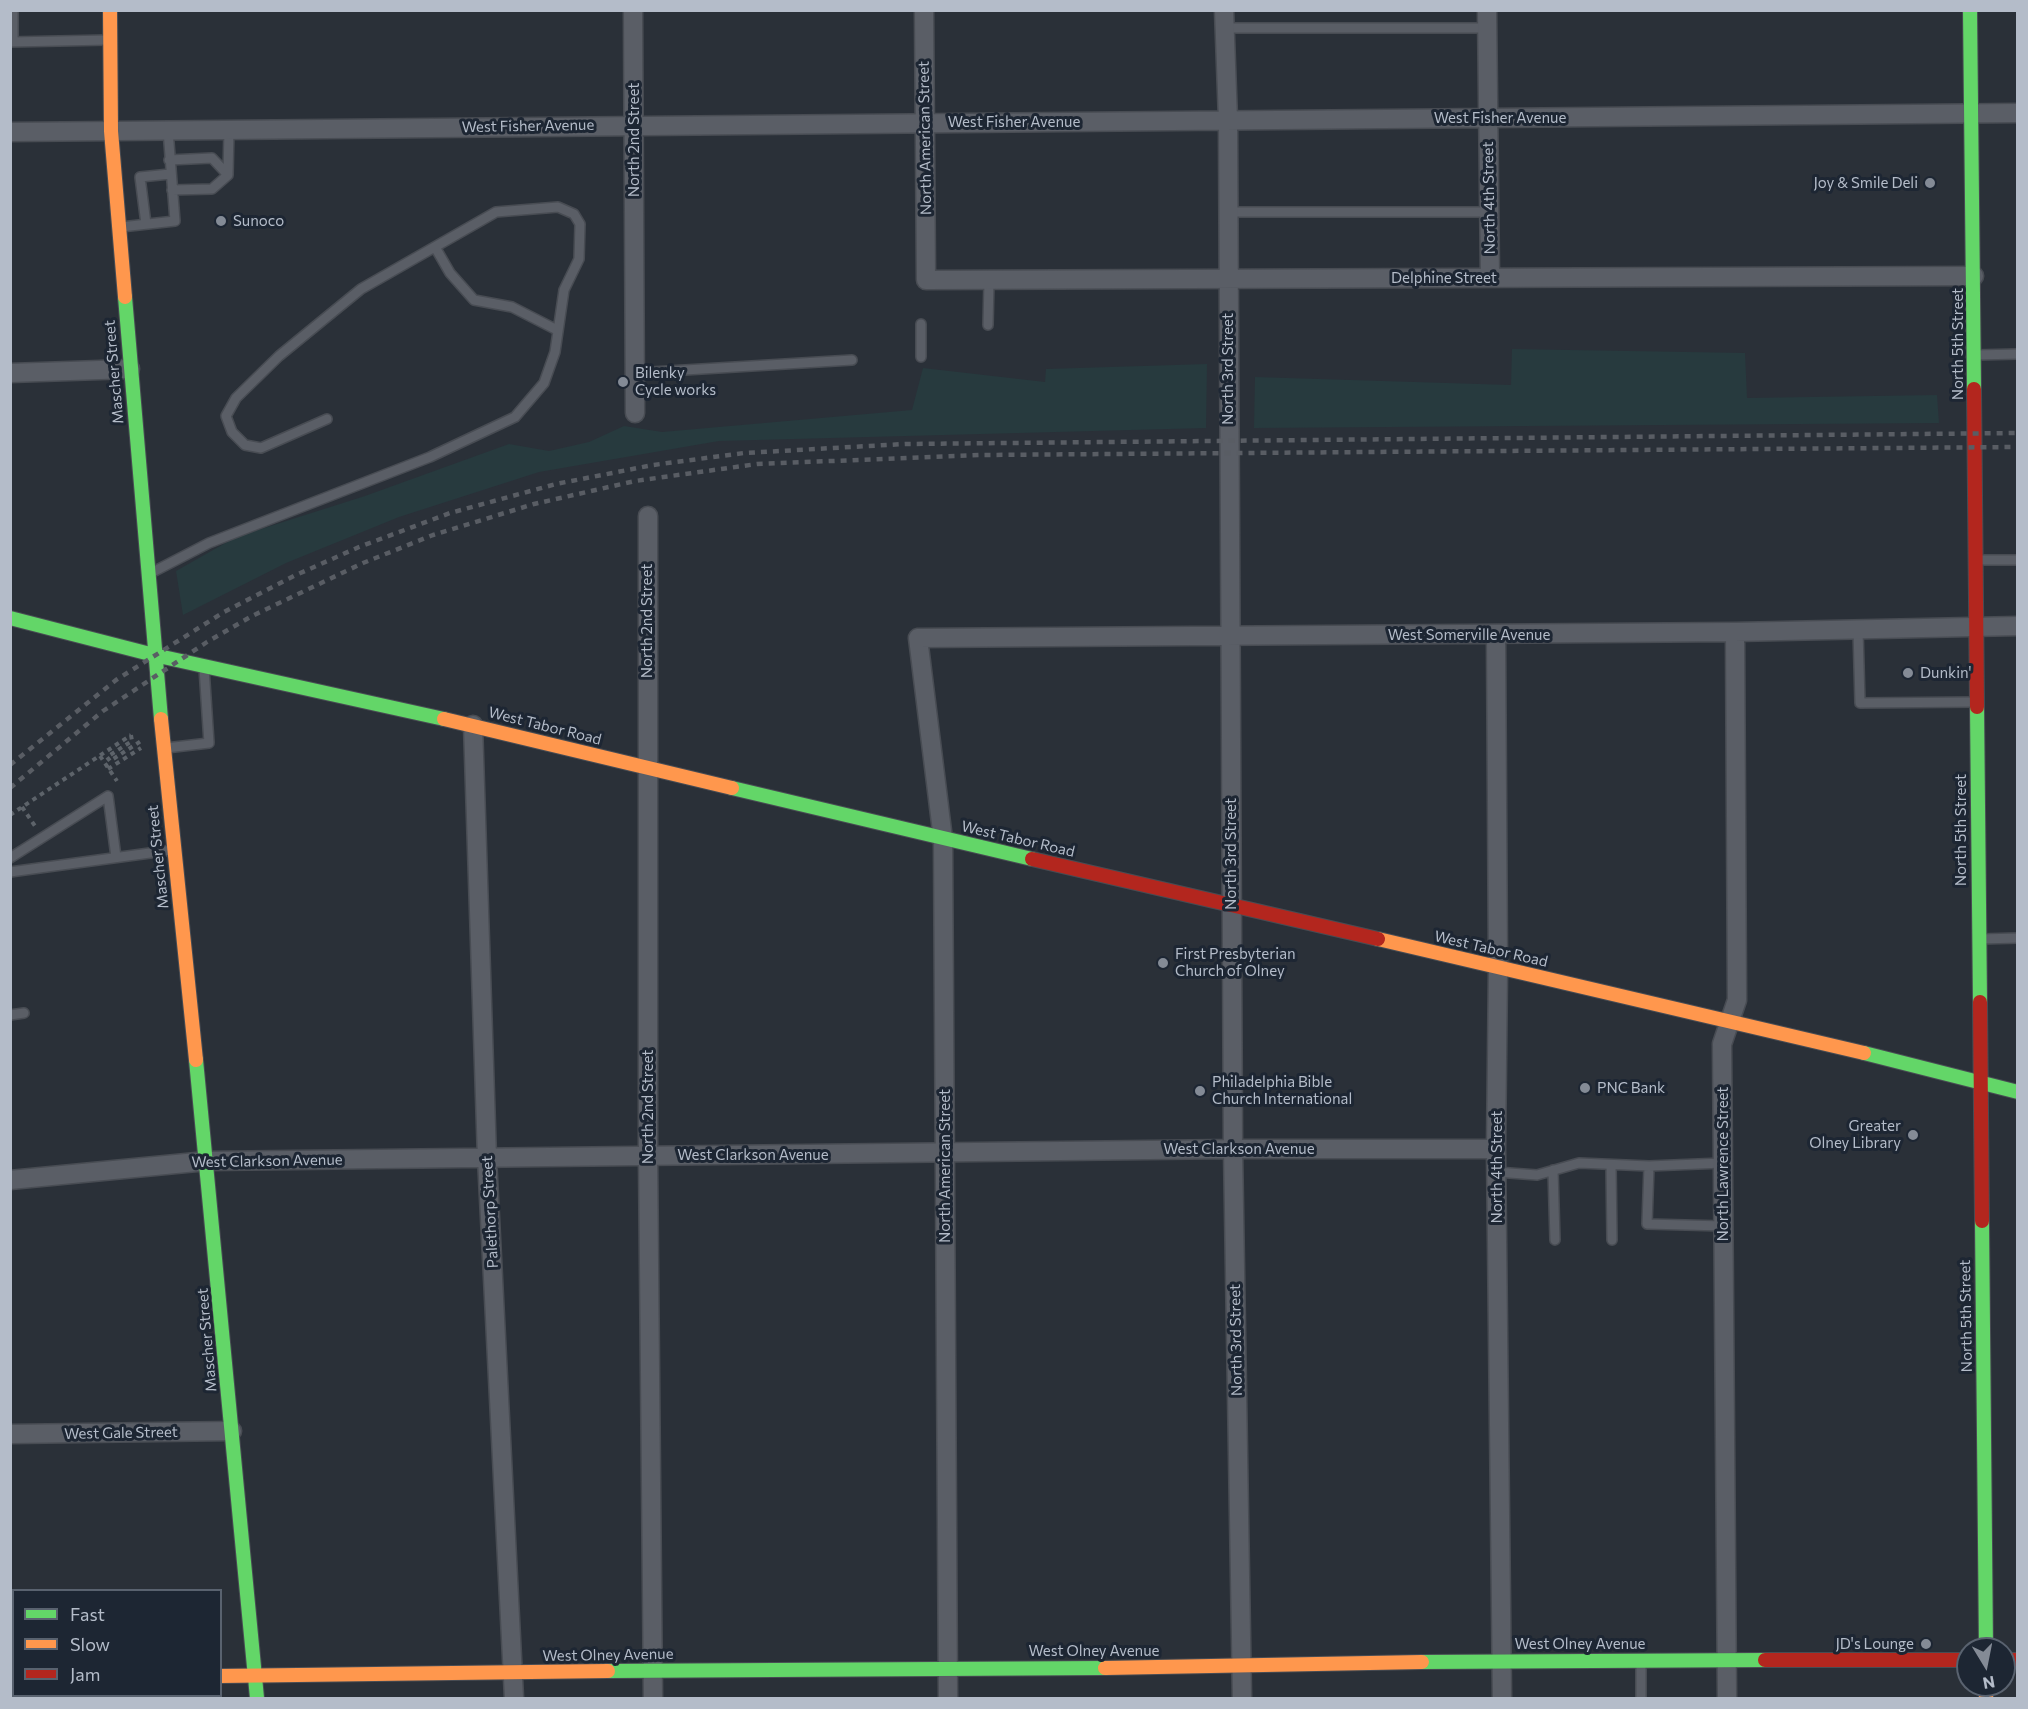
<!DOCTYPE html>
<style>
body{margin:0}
#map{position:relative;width:2028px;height:1709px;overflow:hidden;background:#2a3038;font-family:Commissioner,sans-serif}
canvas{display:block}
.frame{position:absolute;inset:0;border:12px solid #b4bcc9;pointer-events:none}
.legend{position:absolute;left:12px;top:1589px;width:210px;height:108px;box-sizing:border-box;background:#1d2633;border:2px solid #59626f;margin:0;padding:8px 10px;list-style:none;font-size:18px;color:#b4bcc9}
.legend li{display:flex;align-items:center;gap:12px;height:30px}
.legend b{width:30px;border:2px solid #59626f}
.north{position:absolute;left:1956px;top:1637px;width:60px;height:60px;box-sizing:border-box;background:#1d2633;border:2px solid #59626f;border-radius:50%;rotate:170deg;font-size:16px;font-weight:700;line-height:24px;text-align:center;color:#b4bcc9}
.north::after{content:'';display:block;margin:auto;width:21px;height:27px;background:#848b96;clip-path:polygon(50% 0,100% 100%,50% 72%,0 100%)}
</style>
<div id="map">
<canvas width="2028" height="1709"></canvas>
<div class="frame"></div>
<ul class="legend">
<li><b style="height:8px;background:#63d668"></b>Fast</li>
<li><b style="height:8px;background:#ff974d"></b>Slow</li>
<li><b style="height:8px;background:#b3261e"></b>Jam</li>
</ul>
<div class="north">N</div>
</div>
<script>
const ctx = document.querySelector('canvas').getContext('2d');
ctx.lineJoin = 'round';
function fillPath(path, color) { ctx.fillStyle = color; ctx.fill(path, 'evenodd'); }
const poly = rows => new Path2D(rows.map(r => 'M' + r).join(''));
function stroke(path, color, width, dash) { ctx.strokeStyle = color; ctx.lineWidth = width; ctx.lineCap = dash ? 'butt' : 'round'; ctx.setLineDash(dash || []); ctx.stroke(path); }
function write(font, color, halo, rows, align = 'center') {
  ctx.font = font + ' Commissioner,sans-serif'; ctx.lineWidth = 6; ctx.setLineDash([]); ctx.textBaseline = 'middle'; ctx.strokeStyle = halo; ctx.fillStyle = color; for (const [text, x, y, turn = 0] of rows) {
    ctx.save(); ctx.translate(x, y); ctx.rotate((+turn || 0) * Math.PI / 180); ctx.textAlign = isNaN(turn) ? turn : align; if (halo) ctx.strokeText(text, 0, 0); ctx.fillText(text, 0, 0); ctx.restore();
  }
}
fillPath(poly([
 [1512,349,1745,353,1747,398,1937,395,1939,423,1254,428,1255,377,1511,385],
 [1207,364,1206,428,719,441,539,472,399,517,286,563,183,615,176,571,236,537,365,496,509,444,549,451,589,442,624,426,662,432,912,410,923,368,1045,382,1046,369]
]), '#273a3e');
const lane = poly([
 [13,10,13,42],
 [1224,28,1487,28],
 [10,42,108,40],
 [169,160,212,158,228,175],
 [172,190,212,189,228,175,229,129],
 [1228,212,1489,212],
 [146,224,140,177,170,174],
 [121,227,175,221,168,130],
 [435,247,450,273,474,300,512,307,557,330],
 [988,325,989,281],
 [1976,355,2018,354],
 [921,357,921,324],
 [635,373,852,360],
 [1978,560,2018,560],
 [149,574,209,543,430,457,515,417,544,383,555,352,564,290,579,259,580,224,574,214,558,207,496,212,361,289,279,356,236,398,226,416,232,432,245,445,261,448,327,419],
 [1858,630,1860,703,1975,702],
 [166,748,209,743,204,668],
 [10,858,108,796,116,857],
 [10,872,172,850],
 [1981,939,2018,938],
 [10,1015,24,1013],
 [1723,1163,1649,1166,1647,1224,1724,1226],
 [1611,1165,1612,1240],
 [1553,1170,1555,1240],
 [1496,1172,1537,1175,1579,1163,1649,1166],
 [1641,1663,1641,1698]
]);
const street = poly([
 [633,10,635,413],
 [924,10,926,280,1974,276],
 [1224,10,1228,120,1233,1149,1242,1698],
 [1487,10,1490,278],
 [10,132,2018,113],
 [10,373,130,369],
 [648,516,648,1155,653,1698],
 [1496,635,1498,968,1496,1149,1502,1698],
 [473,725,487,1158,514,1698],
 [10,1180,207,1161,1233,1149,1496,1149],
 [10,1434,232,1431],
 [948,1698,943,839,918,638,1735,632,2018,626],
 [1727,1698,1722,1044,1737,1000,1735,632]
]);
const fast = poly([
 [1970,10,1974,389],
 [125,297,161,719],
 [10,618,154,655,444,719],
 [1977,707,1980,1002],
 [732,788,1032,859],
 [1864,1053,2018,1092],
 [196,1060,257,1698],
 [1982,1221,1986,1649],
 [1422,1662,1765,1660],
 [608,1671,1105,1668],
 [10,1678,14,1678]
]);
const slow = poly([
 [110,10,111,131,125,297],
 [161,719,196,1060],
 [444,719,732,788],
 [1378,939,1864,1053],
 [1105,1668,1422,1662],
 [220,1676,608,1671],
 [1986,1685,1986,1698]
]);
const jam = poly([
 [1974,389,1977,707],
 [1032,859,1378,939],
 [1980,1002,1982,1221],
 [1765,1660,1968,1660],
 [2004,1660,2018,1660]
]);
stroke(lane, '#484c53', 12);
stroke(street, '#484c53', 21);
stroke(fast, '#484c53', 16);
stroke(slow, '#484c53', 16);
stroke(jam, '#484c53', 16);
stroke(poly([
 [131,735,132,741,107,757,110,761,141,741],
 [100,756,117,781],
 [108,769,141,748],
 [22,807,35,826],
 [10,815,131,735]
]), '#5d636a', 4, [4.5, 4.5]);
stroke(lane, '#5a5e66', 9);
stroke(street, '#5a5e66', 18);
stroke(fast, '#63d668', 14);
stroke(slow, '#ff974d', 14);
stroke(jam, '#b3261e', 14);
stroke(poly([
 [10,765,116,680,224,612,296,575,359,547,450,513,556,484,653,465,744,453,905,444,2018,433],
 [10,788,103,711,207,642,252,616,363,563,433,535,534,504,635,481,757,464,981,455,2018,447]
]), '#595d64', 4.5, [6, 6]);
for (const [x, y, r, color] of [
 [1930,183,6,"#848b96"],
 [221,221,6,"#848b96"],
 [623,382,6,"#848b96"],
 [1908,673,6,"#848b96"],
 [1163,963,6,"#848b96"],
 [1585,1088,6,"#848b96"],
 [1200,1091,6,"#848b96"],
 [1913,1135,6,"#848b96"],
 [1926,1644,6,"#848b96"]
]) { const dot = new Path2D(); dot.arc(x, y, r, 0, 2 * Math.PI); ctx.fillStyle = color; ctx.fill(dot); stroke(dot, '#1d2633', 2); }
write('15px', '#b4bcc9', '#1d2633', [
 ["West Fisher Avenue",1500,118],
 ["West Fisher Avenue",1014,122],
 ["West Fisher Avenue",528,126,-1],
 ["North American Street",925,138,-91],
 ["North 2nd Street",634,140,-90],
 ["North 4th Street",1489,198,-91],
 ["Delphine Street",1444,278],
 ["North 5th Street",1958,344,-90],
 ["North 3rd Street",1228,369,-90],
 ["Mascher Street",114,372,-95],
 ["North 2nd Street",647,621,-90],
 ["West Somerville Avenue",1469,635],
 ["West Tabor Road",545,726,14],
 ["North 5th Street",1961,830,-90],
 ["West Tabor Road",1018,839,13],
 ["North 3rd Street",1231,854,-90],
 ["Mascher Street",158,857,-96],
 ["West Tabor Road",1491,949,13],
 ["North 2nd Street",648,1107,-90],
 ["West Clarkson Avenue",1239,1149],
 ["West Clarkson Avenue",753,1155],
 ["West Clarkson Avenue",267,1161,-1],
 ["North Lawrence Street",1723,1164,-90],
 ["North American Street",945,1166,-90],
 ["North 4th Street",1497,1167,-90],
 ["Palethorp Street",490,1212,-93],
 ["North 5th Street",1966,1316,-91],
 ["Mascher Street",207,1340,-95],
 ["North 3rd Street",1236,1340,-91],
 ["West Gale Street",121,1433,-1],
 ["West Olney Avenue",1580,1644],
 ["West Olney Avenue",1094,1651],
 ["West Olney Avenue",608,1655,-1]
]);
write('15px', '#b4bcc9', '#1d2633', [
 ["Joy & Smile Deli",1918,183,"right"],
 ["Sunoco",233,221],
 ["Bilenky",635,373],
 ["Cycle works",635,390],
 ["Dunkin'",1920,673],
 ["First Presbyterian",1175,954],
 ["Church of Olney",1175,971],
 ["Philadelphia Bible",1212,1082],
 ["Church International",1212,1099],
 ["PNC Bank",1597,1088],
 ["Greater",1901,1126,"right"],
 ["Olney Library",1901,1143,"right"],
 ["JD's Lounge",1914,1644,"right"]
], 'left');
</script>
